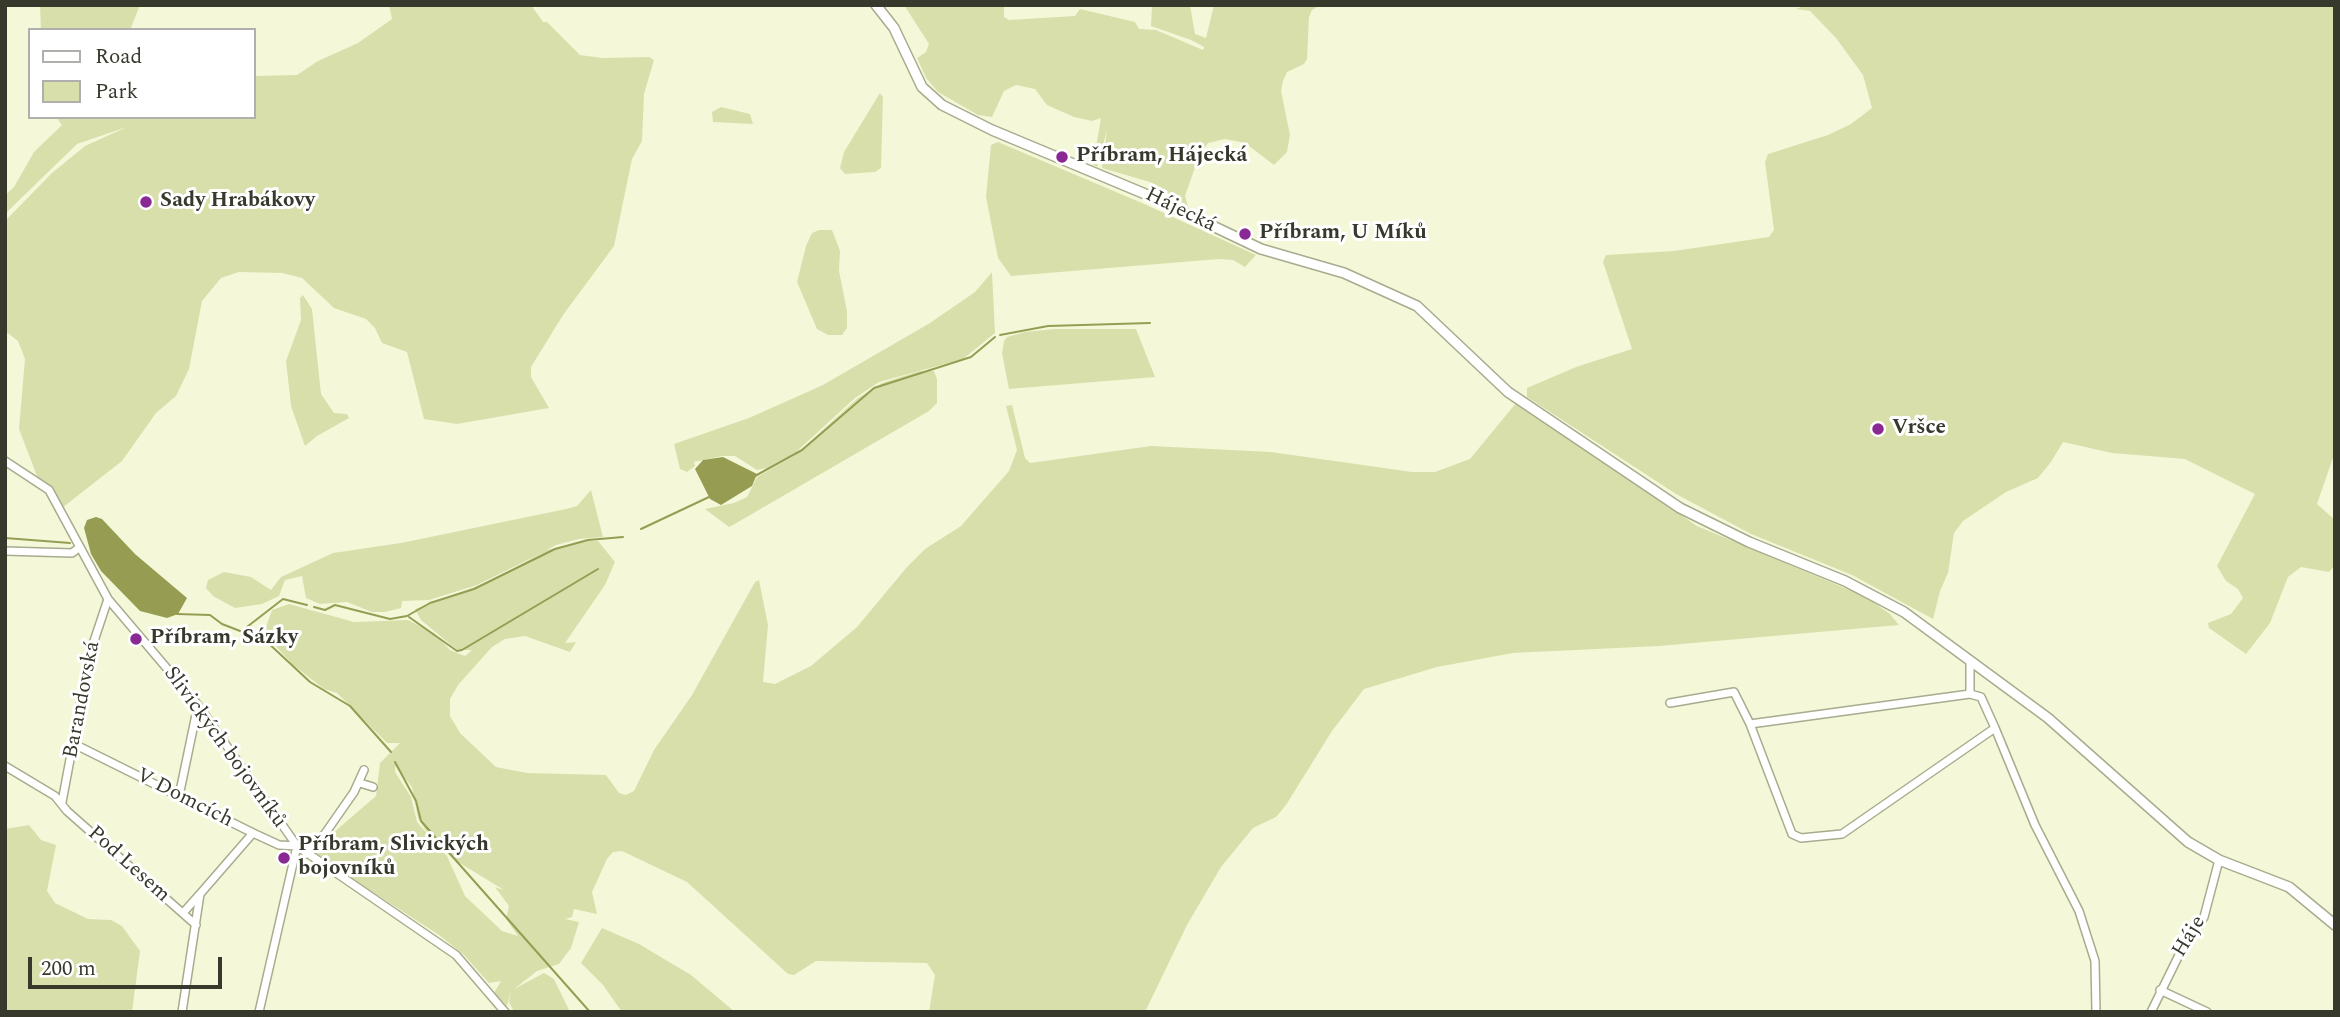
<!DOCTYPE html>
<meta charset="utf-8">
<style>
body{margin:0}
#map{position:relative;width:2340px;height:1017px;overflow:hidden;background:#f4f8d9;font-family:Spectral,serif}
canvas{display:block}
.frame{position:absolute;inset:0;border:7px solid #37392d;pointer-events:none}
.legend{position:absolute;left:28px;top:28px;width:228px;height:91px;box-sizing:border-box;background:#fff;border:2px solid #afb0ab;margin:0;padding:9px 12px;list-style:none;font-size:21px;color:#37392d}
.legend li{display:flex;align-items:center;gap:14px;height:35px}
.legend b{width:35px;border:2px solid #afb0ab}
.scale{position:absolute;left:28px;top:957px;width:194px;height:32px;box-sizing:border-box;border:4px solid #37392d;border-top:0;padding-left:9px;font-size:21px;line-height:24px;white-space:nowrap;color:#37392d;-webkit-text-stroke:5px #fff;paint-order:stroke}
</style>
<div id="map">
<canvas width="2340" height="1017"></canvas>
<div class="frame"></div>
<ul class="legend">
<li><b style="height:9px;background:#fff"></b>Road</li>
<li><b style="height:19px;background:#d9dfab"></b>Park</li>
</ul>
<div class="scale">200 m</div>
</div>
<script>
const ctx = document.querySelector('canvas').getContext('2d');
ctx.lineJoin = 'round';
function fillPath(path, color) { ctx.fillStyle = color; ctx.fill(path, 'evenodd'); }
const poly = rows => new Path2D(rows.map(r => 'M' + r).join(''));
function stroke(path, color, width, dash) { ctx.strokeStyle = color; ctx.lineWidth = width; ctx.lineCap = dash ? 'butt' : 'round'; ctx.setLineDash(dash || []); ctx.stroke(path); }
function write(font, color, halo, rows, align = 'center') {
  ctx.font = font + ' Spectral,serif'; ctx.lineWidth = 6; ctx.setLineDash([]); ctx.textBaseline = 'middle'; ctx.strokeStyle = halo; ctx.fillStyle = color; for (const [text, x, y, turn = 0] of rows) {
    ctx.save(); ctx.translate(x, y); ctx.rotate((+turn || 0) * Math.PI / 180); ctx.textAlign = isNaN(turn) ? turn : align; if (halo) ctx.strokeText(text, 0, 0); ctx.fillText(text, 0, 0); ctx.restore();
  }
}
fillPath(poly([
 [40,5,140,5,130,30,41,30],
 [389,5,531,5,543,22,547,22,580,55,602,58,649,57,654,60,644,94,642,141,632,159,614,246,563,315,531,367,531,377,549,408,457,424,424,419,407,352,382,343,375,328,366,319,334,308,302,278,282,273,239,272,221,278,202,301,189,369,176,396,156,413,122,461,62,508,50,488,37,476,19,429,25,359,18,341,5,331,5,221,52,173,85,146,127,127,77,144,5,214,5,195,14,187,34,152,62,125,56,117,254,117,254,76,297,75,318,61,358,43,392,19],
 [904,5,1004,5,1004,17,1009,20,1075,16,1080,9,1135,22,1139,29,1156,30,1203,50,1204,47,1191,40,1151,26,1152,5,1190,5,1195,34,1206,38,1214,5,1321,5,1312,10,1309,17,1307,59,1304,64,1287,72,1283,81,1281,91,1290,135,1287,152,1274,165,1245,143,1225,139,1208,143,1199,156,1185,196,1188,206,1150,182,1102,168,1107,130,1097,167,1093,164,1101,118,1092,121,1074,117,1047,105,1035,89,1016,85,1004,91,992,117,978,115,938,92,926,78,917,58,926,52,929,44],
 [1806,5,2335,5,2335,452,2317,504,2335,520,2335,565,2329,572,2301,567,2288,577,2270,623,2246,654,2209,628,2208,623,2231,614,2243,598,2238,589,2226,581,2217,566,2255,494,2185,459,2112,453,2063,442,2051,462,2038,478,2006,492,1963,521,1954,533,1948,573,1940,591,1933,619,1852,575,1751,534,1676,494,1527,397,1527,388,1576,367,1632,349,1603,262,1606,255,1674,251,1769,237,1774,230,1765,162,1768,154,1828,135,1851,124,1872,108,1863,75,1836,38,1810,11,1796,9],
 [880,93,883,97,881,168,875,172,845,174,840,168,844,152],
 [721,107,750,114,753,124,713,122,712,112],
 [998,142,1142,203,1256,255,1245,267,1233,260,1219,259,1011,276,998,258,986,197,991,145],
 [819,230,832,230,840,251,839,271,847,311,847,328,842,335,828,335,817,329,797,282,806,246,812,233],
 [992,272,995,333,963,359,879,382,855,398,796,452,767,468,757,470,735,456,722,456,694,462,695,466,687,472,680,469,674,444,749,418,823,385,930,323,975,292],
 [303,295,312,309,321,394,334,413,347,414,349,418,317,436,305,446,291,406,286,361,301,320,300,298],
 [1054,329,1136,329,1155,377,1009,389,1002,353,1004,341,1007,337,1025,332],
 [920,371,934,371,937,379,937,403,929,411,733,525,729,527,705,509,734,503,747,497,757,477,794,456,858,398,882,383],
 [1516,403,1697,526,1866,597,1890,614,1899,625,1659,646,1513,653,1437,667,1364,689,1332,731,1286,805,1276,817,1253,828,1221,867,1187,925,1145,1012,929,1012,935,975,927,963,816,961,794,975,788,974,687,882,622,851,613,852,607,859,592,892,597,914,574,909,572,917,565,919,579,922,571,948,559,964,537,971,514,989,544,973,554,979,570,1012,514,1012,509,1002,511,991,507,1006,494,993,501,981,489,983,464,955,439,935,311,852,376,796,380,763,400,743,387,743,337,693,324,689,292,664,264,633,272,610,289,604,354,622,408,620,434,633,450,650,465,656,472,650,458,650,451,645,421,620,415,609,488,582,544,552,477,585,429,600,402,601,401,608,385,612,372,612,347,602,320,604,306,598,302,576,285,580,279,596,262,604,235,608,213,596,206,588,208,580,224,572,251,577,271,590,281,577,333,553,401,543,566,509,577,506,591,490,603,537,579,539,556,545,547,550,583,541,598,541,615,562,605,585,565,643,576,642,570,652,525,636,505,639,492,647,458,685,450,699,450,716,460,733,496,767,527,773,606,775,619,793,626,795,634,791,654,750,692,695,755,582,759,580,768,625,763,682,775,684,811,666,857,627,907,567,925,549,961,526,1009,471,1017,450,1006,406,1012,405,1025,458,1030,463,1151,446,1271,452,1412,472,1435,472,1470,459],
 [395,766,412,787,418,818,426,831,453,859,504,890,495,887,509,906,506,919,518,936,502,931,465,896,447,856,417,822,411,797,395,772],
 [29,825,41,840,56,845,47,891,55,903,88,919,111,920,122,926,140,951,132,1012,5,1012,5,829],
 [602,928,639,944,691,975,735,1012,622,1012,603,985,581,963]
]), '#d9dfab');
fillPath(poly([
 [723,457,757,474,752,486,721,505,710,499,695,469,703,460],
 [96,517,102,519,135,554,187,598,178,614,167,618,140,611,101,571,91,554,84,528,87,520]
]), '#969d53');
stroke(poly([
 [1000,335,1048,326,1150,323],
 [755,476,802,450,874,388,971,357,995,337],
 [641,529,709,497],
 [5,538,70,543],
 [314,607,325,610,335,605,390,619,407,616,430,603,474,589,555,549,588,540,623,537],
 [177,614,210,615,222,624,266,641,310,682,350,706,391,752],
 [409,617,457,651,462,650,598,569],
 [243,630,283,599,307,605],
 [395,762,416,801,421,821,590,1012]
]), '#969d53', 2);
const minor = poly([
 [5,461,49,490,108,599,198,705,297,846,456,955,505,1012],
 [5,551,72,553,80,547],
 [1970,660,1970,694,1750,724,1792,834,1801,838,1842,834,1995,728,1981,697,1970,694],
 [1670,703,1734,692,1750,724],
 [1995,728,2035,825,2079,911,2095,961,2096,1012],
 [74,744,253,833,279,845,297,846,259,1012],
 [5,766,55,796,67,811,196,925],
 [360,783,373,787],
 [179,796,198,705],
 [62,802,90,653,108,599],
 [306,854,324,835,354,792,364,770],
 [183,913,199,895],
 [2160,990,2207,1012],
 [182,1012,200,894,253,833],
 [2151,1012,2179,955,2204,917,2219,860]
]);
const major = poly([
 [876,5,894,28,922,87,942,105,992,130,1150,196,1261,249,1344,273,1417,306,1508,392,1680,508,1749,542,1845,581,1904,612,2048,718,2188,842,2219,860,2289,887,2335,925]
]);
stroke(minor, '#a8ab8e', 10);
stroke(major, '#a8ab8e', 12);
stroke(minor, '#fff', 7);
stroke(major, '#fff', 9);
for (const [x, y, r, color] of [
 [1062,157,7,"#892a94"],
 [146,202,7,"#892a94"],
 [1245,234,7,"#892a94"],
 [1878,429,7,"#892a94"],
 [136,639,7,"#892a94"],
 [284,858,7,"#892a94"]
]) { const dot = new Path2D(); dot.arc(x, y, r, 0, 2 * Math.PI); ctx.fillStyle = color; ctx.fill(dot); stroke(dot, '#fff', 2.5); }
write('bold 21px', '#37392d', '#fff', [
 ["Příbram, Hájecká",1076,157],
 ["Sady Hrabákovy",160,202],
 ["Příbram, U Míků",1259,234],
 ["Vršce",1892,429],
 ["Příbram, Sázky",150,639],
 ["Příbram, Slivických",298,846],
 ["bojovníků",298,870]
], 'left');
write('21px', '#37392d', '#fff', [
 ["Hájecká",1180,211,26],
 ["Barandovská",83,700,-79],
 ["Slivických bojovníků",224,748,54],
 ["V Domcích",184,799,27],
 ["Pod Lesem",128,865,42],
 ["Háje",2190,937,-59]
]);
</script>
